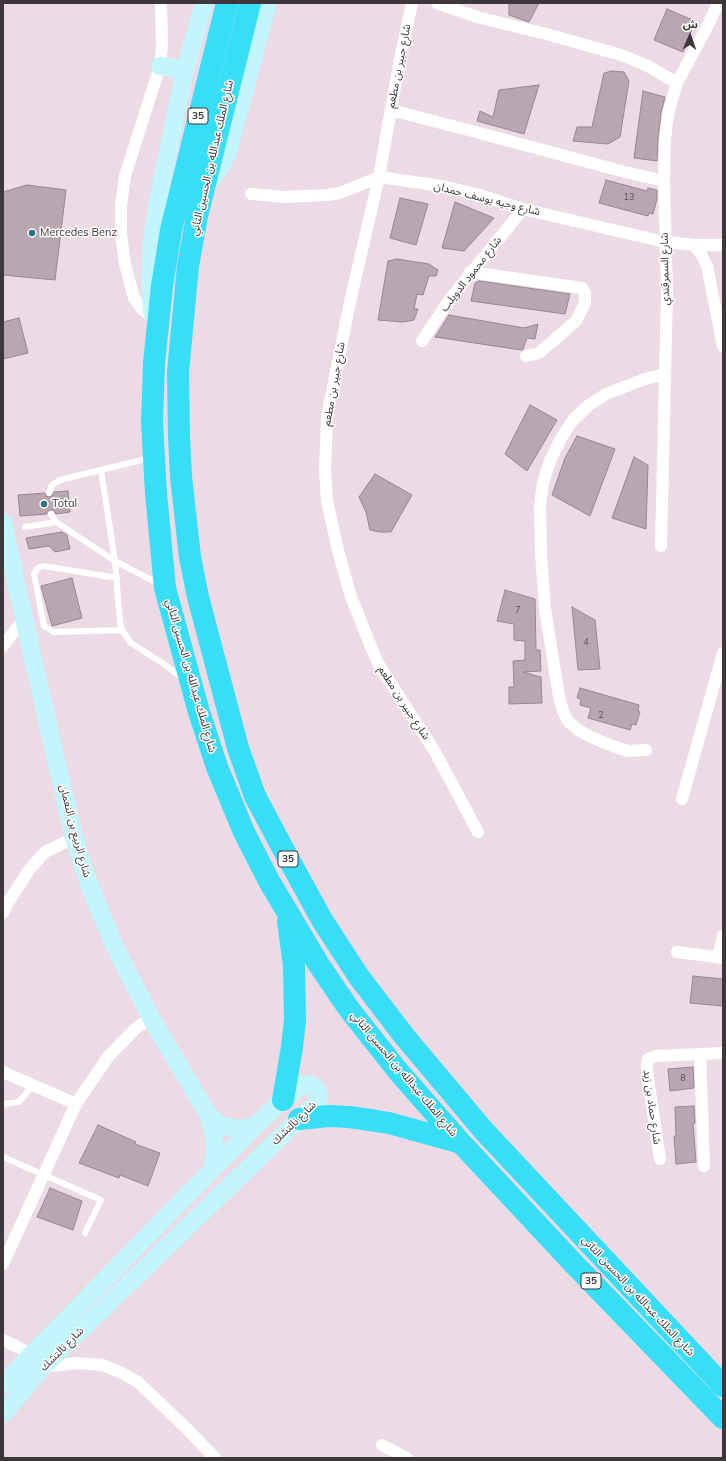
<!DOCTYPE html>
<meta charset="utf-8">
<style>
body{margin:0}
#map{position:relative;width:726px;height:1461px;overflow:hidden;background:#ecdae5;font-family:Mulish,"Noto Sans Arabic",sans-serif}
canvas{display:block}
.frame{position:absolute;inset:0;border:4px solid #3d363a;pointer-events:none}
.north{position:absolute;left:670px;top:16px;width:40px;height:40px;-webkit-text-stroke:3px #fff;paint-order:stroke;rotate:2deg;font-size:11px;font-weight:700;line-height:16px;text-align:center;color:#3d363a}
.north::after{content:'';display:block;margin:auto;width:14px;height:18px;background:#3d363a;clip-path:polygon(50% 0,100% 100%,50% 72%,0 100%)}
</style>
<div id="map">
<canvas width="726" height="1461"></canvas>
<div class="frame"></div>
<div class="north">ش</div>
</div>
<script>
const ctx = document.querySelector('canvas').getContext('2d');
ctx.lineJoin = 'round';
function fillPath(path, color) { ctx.fillStyle = color; ctx.fill(path, 'evenodd'); }
const poly = rows => new Path2D(rows.map(r => 'M' + r).join(''));
function stroke(path, color, width, dash) { ctx.strokeStyle = color; ctx.lineWidth = width; ctx.lineCap = dash ? 'butt' : 'round'; ctx.setLineDash(dash || []); ctx.stroke(path); }
function write(font, color, halo, rows, align = 'center') {
  ctx.font = font + ' Mulish,"Noto Sans Arabic",sans-serif'; ctx.lineWidth = 3; ctx.setLineDash([]); ctx.textBaseline = 'middle'; ctx.strokeStyle = halo; ctx.fillStyle = color; for (const [text, x, y, turn = 0] of rows) {
    ctx.save(); ctx.translate(x, y); ctx.rotate((+turn || 0) * Math.PI / 180); ctx.textAlign = isNaN(turn) ? turn : align; if (halo) ctx.strokeText(text, 0, 0); ctx.fillText(text, 0, 0); ctx.restore();
  }
}
const building = poly([
 [509,3,539,3,529,22,509,15,509,3],
 [667,9,695,21,683,52,654,40,667,9],
 [612,71,624,72,629,81,620,137,608,144,573,141,577,127,592,127,604,73,612,71],
 [539,85,524,134,477,121,480,111,493,117,499,90,539,85],
 [643,91,665,97,661,113,658,139,657,161,634,158,643,91],
 [606,180,647,191,648,188,657,190,657,199,653,214,649,213,648,216,599,203,606,180],
 [27,185,66,190,55,280,3,275,3,192,27,185],
 [400,198,428,204,416,245,390,238,400,198],
 [455,202,494,218,464,251,442,248,455,202],
 [397,259,429,264,438,270,436,276,429,276,423,295,417,294,414,309,418,309,414,320,403,322,378,320,388,261,397,259],
 [479,281,570,294,565,314,471,301,475,283,479,281],
 [449,315,524,328,538,324,535,339,527,338,523,349,521,350,435,337,449,315],
 [19,318,28,353,3,359,3,322,19,318],
 [530,405,557,420,527,471,505,454,530,405],
 [577,436,615,449,590,516,552,495,565,458,577,436],
 [634,457,648,465,646,529,612,518,634,457],
 [375,474,412,495,391,532,380,532,370,530,366,512,359,497,375,474],
 [68,491,70,512,56,514,53,510,50,510,47,512,47,514,20,516,18,495,45,493,46,496,49,497,52,496,54,492,68,491],
 [62,532,67,535,70,549,55,552,49,546,29,549,26,538,62,532],
 [72,578,82,618,52,626,41,586,72,578],
 [505,590,535,599,536,650,540,650,541,671,523,672,541,677,542,703,509,704,509,687,514,687,513,661,525,660,525,641,514,640,514,624,497,621,505,590],
 [572,607,595,620,600,669,578,670,572,607],
 [580,688,639,705,638,711,640,712,636,725,632,724,630,730,588,718,591,708,580,705,581,699,577,698,580,688],
 [693,976,723,979,723,1006,690,1003,693,976],
 [693,1067,694,1088,670,1091,668,1069,693,1067],
 [694,1106,695,1123,693,1123,696,1162,676,1164,674,1136,676,1136,675,1107,694,1106],
 [98,1125,136,1142,135,1144,160,1153,148,1186,120,1175,119,1178,79,1163,98,1125],
 [50,1188,82,1201,73,1230,37,1217,50,1188]
]);
fillPath(building, '#b8a6b1');
stroke(building, '#978790', 1);
stroke(poly([
 [101,470,115,561,120,622,122,630,131,643,164,664,183,679],
 [49,493,52,485,60,480,150,458],
 [51,514,56,522,115,561,159,584],
 [25,527,56,522],
 [117,578,44,566,38,568,34,574,44,626,54,632,122,630],
 [3,1104,19,1102,33,1085],
 [3,1157,101,1200,85,1233]
]), '#fff', 6);
stroke(poly([
 [412,3,399,64,379,177,350,302,327,417,325,471,327,501,338,550,350,594,373,652,380,667,434,750,478,832],
 [437,3,477,17,550,35,621,55,646,65,677,83],
 [391,110,472,131,625,172,664,181],
 [251,194,285,197,328,195,340,193,379,177,442,186,476,194,523,209,665,242,694,245,723,245],
 [694,245,701,254,707,266,723,346],
 [470,272,582,288,585,293,585,303,576,321,539,353,526,356],
 [152,316,141,308,134,298,125,264,121,235,121,205,125,176,160,66,162,44,161,3],
 [422,341,450,299,523,209],
 [661,546,667,293,664,181,665,140,668,114,677,83,709,23,718,3],
 [3,646,24,619],
 [646,750,628,751,615,747,591,737,578,730,568,721,563,711,559,697,545,609,541,553,540,505,543,483,550,461,561,438,573,420,589,405,606,394,645,379,665,374],
 [682,799,723,653],
 [3,913,9,901,29,870,45,852,74,838],
 [677,952,723,958],
 [718,957,723,936],
 [700,1054,704,1166],
 [3,1072,76,1104],
 [660,1159,647,1072,647,1062,648,1059,656,1056,723,1053],
 [3,1264,76,1104,108,1057,136,1028,151,1018],
 [3,1340,32,1354],
 [43,1367,76,1363,103,1365,120,1372,138,1382,187,1429,215,1458],
 [382,1445,407,1458]
]), '#fff', 12);
stroke(poly([
 [160,66,185,70],
 [206,187,223,164,230,145,268,3],
 [152,312,150,275,152,241,157,205,185,70,204,3],
 [3,522,24,619,74,838,89,884,115,947,151,1018,209,1116,214,1137,215,1152,212,1169],
 [209,1116,220,1125,238,1129,255,1126],
 [3,1385,32,1354,255,1126,283,1100,303,1085,311,1085,316,1088,319,1095,318,1103,299,1119,43,1367,3,1414]
]), '#c3f5fc', 18);
stroke(poly([
 [227,3,171,230,162,286,154,363,152,422,156,493,165,588,199,712,217,767,244,832,269,881,319,965,349,1009,398,1071,461,1143,574,1264,723,1418],
 [250,3,197,216,188,266,178,372,179,437,181,477,190,557,198,597,238,748,255,796,281,845,322,920,359,977,405,1037,484,1131,723,1386],
 [283,1100,292,1047,295,1020,294,966,288,921],
 [299,1119,329,1116,349,1117,370,1120,389,1123,461,1143]
]), '#38ddf6', 22);
for (const [x, y, r, color] of [
 [32,233,4,"#2c737f"],
 [44,504,4,"#2c737f"]
]) { const dot = new Path2D(); dot.arc(x, y, r, 0, 2 * Math.PI); ctx.fillStyle = color; ctx.fill(dot); stroke(dot, '#fff', 1.5); }
write('9px', '#5c5258', null, [
 ["13",629,197],
 ["7",518,610],
 ["4",586,642],
 ["2",601,715],
 ["8",683,1078]
]);
for (const [x, y, w] of [
 [198,116,20],
 [288,859,20],
 [591,1281,20]
]) { const box = new Path2D(); box.roundRect(x - w / 2, y - 8, w, 16, 3); ctx.fillStyle = '#fff'; ctx.fill(box); stroke(box, '#3d363a', 1); }
write('bold 10px', '#3d363a', null, [
 ["35",198,116],
 ["35",288,859],
 ["35",591,1281]
]);
write('11px', '#3d363a', '#fff', [
 ["شارع جبير بن مطعم",399,66,-79],
 ["شارع الملك عبدالله بن الحسين الثاني",212,158,-77],
 ["شارع وجيه يوسف حمدان",487,199,14],
 ["شارع السمرقندي",665,269,-91],
 ["شارع محمود الدويلب",471,274,-52],
 ["شارع جبير بن مطعم",334,384,-80],
 ["شارع الملك عبدالله بن الحسين الثاني",191,676,74],
 ["شارع جبير بن مطعم",404,703,57],
 ["شارع الربيع بن النعمان",75,831,75],
 ["شارع الملك عبدالله بن الحسين الثاني",404,1074,50],
 ["شارع حماد بن زيد",652,1107,82],
 ["شارع نالتشك",294,1123,-44],
 ["شارع الملك عبدالله بن الحسين الثاني",638,1296,47],
 ["شارع نالتشك",62,1349,-45]
]);
write('11px', '#3d363a', '#fff', [
 ["Mercedes Benz",40,233],
 ["Total",52,504]
], 'left');
</script>
